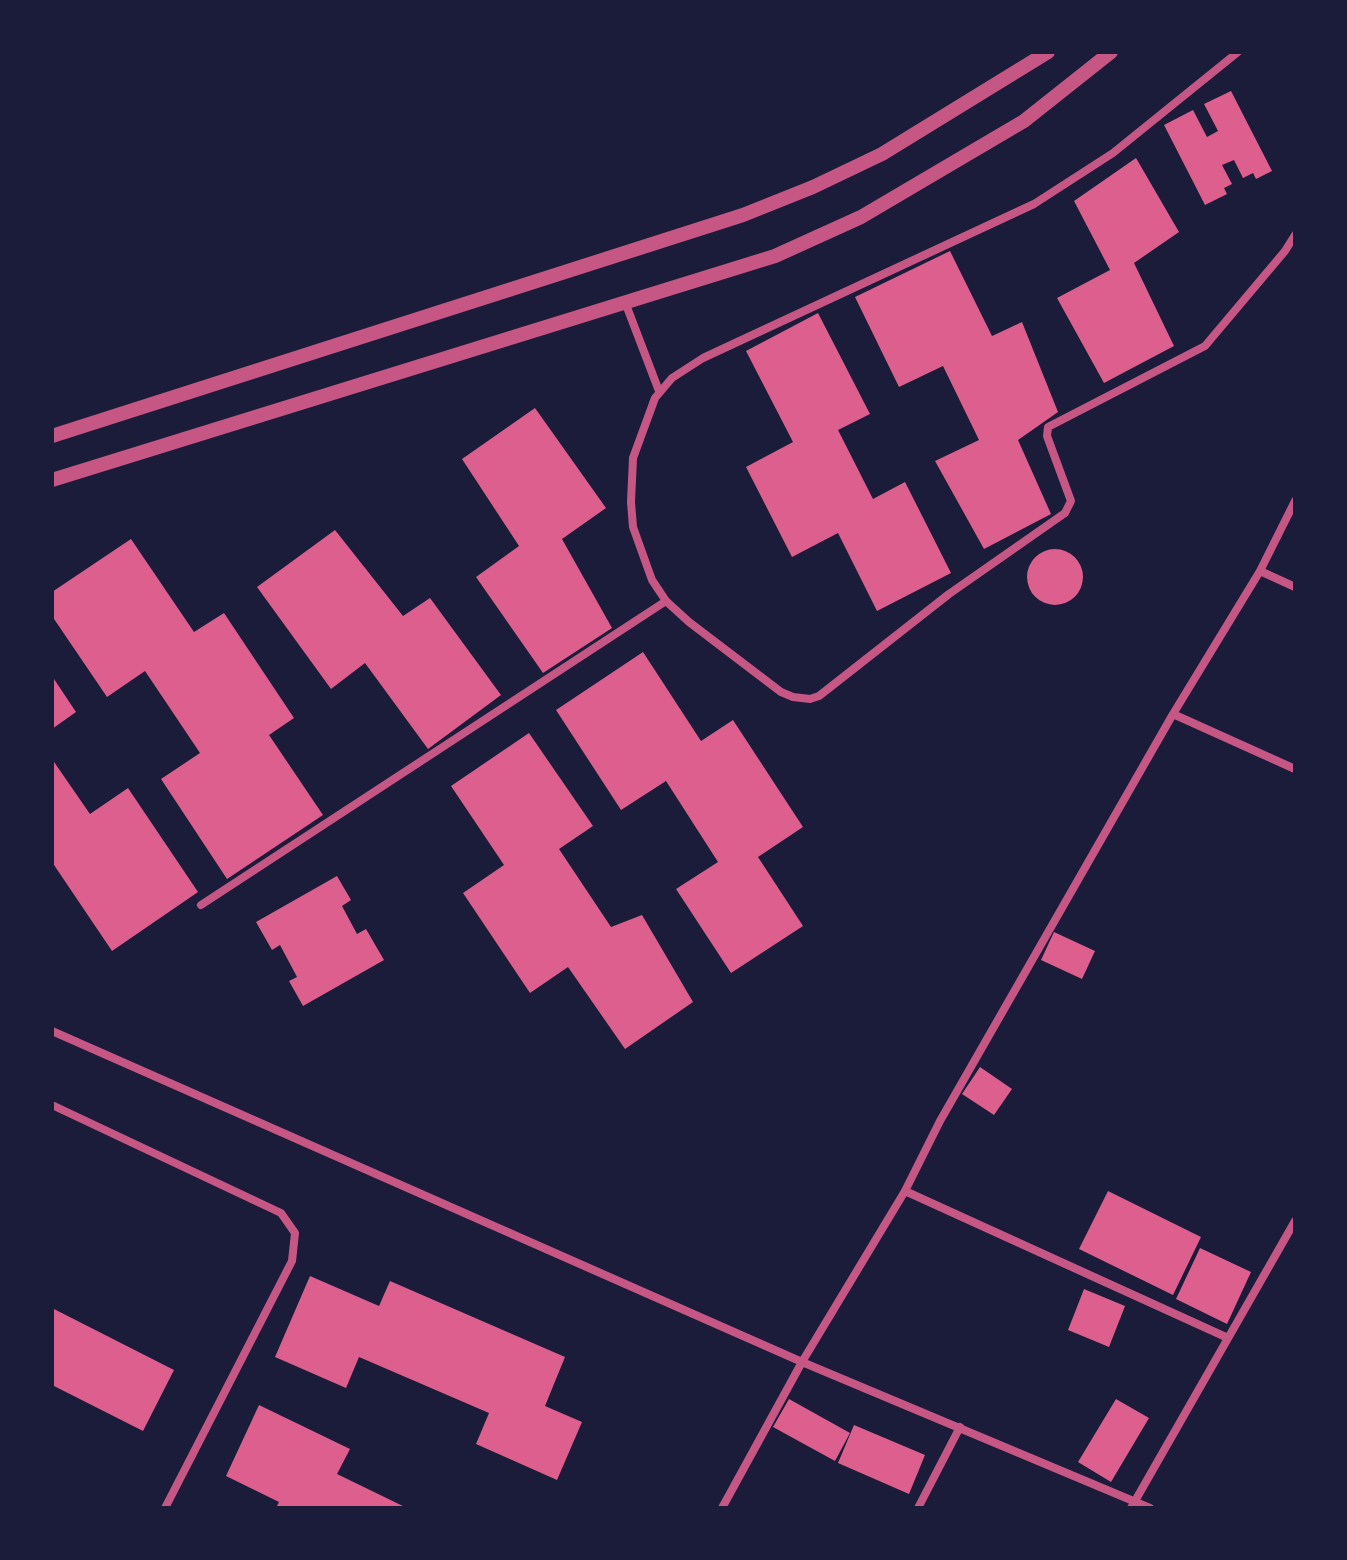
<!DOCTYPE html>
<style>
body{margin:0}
#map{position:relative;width:1347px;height:1560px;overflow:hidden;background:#1b1b3a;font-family:"IBM Plex Sans",sans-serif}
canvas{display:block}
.frame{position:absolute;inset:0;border:54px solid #1b1b3a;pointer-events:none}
</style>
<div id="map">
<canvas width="1347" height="1560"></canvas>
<div class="frame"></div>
</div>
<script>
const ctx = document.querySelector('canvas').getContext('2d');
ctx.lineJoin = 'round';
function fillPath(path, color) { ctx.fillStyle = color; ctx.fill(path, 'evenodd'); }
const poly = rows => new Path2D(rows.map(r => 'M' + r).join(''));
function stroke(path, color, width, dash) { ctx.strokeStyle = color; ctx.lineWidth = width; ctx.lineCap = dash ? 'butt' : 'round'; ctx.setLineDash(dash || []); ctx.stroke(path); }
fillPath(poly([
 [1231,91,1272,171,1256,179,1253,173,1243,178,1234,160,1222,165,1232,184,1224,188,1227,194,1205,205,1164,125,1193,110,1207,137,1218,131,1204,104],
 [1136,158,1179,232,1134,263,1174,346,1104,383,1057,298,1110,270,1074,201],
 [950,251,992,336,1022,322,1058,412,1018,440,1051,514,984,549,935,461,979,440,943,366,899,387,855,297],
 [818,313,870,414,838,430,873,499,905,482,951,573,877,611,838,533,792,557,746,467,793,442,746,351],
 [535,408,606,508,562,539,612,628,543,673,476,577,519,546,462,459],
 [335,530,403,616,430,598,501,695,428,749,365,663,331,689,257,587],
 [131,539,194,632,224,613,294,718,269,735,323,815,227,879,161,779,200,753,145,671,107,697,52,616,52,592],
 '1027 577a28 28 0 1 1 56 0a28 28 0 1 1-56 0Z',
 [643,652,701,741,733,720,803,827,758,857,803,926,731,973,676,889,718,862,666,781,621,810,556,710],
 [52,676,76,712,52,729],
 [529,733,593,826,559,849,611,927,642,915,693,1002,625,1049,568,967,530,993,463,893,504,865,451,786],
 [52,759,90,814,128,788,198,892,112,951,52,862],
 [337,876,351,900,342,906,357,934,366,929,384,960,303,1006,289,981,297,977,280,945,272,950,256,922],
 [1054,932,1095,951,1082,979,1041,960],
 [980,1067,1012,1089,994,1115,962,1094],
 [1108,1191,1201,1237,1173,1295,1079,1249],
 [1200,1248,1251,1272,1227,1324,1176,1299],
 [310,1276,379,1306,390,1281,565,1357,545,1406,582,1422,557,1480,476,1444,489,1413,359,1357,346,1388,275,1357],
 [1084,1289,1125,1306,1109,1347,1068,1330],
 [52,1308,174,1370,143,1431,52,1385],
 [789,1399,850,1433,835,1461,773,1427],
 [1116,1399,1149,1418,1111,1482,1078,1462],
 [259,1405,350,1449,337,1474,407,1508,276,1508,279,1502,226,1476],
 [854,1425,925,1455,909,1494,838,1463]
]), '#dd5f8e');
stroke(poly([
 [1238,52,1113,153,1034,204,703,358,672,378,655,398,633,458,631,502,633,527,652,580,666,601,689,622,781,692,793,697,810,699,819,696,949,594,1065,513,1071,501,1047,436,1048,427,1205,346,1285,251,1295,235],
 [625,302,659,391],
 [1260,571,1295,587],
 [1173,714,1295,769],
 [201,905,666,601],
 [52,1031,802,1362,1150,1508],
 [52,1105,281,1213,295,1233,292,1261,165,1508],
 [905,1191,1228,1338],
 [722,1508,802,1362,905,1191,940,1121,1173,714,1260,571,1295,501],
 [918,1508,960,1427],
 [1131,1508,1295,1221]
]), '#c65784', 8);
stroke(poly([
 [52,436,743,215,813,187,882,154,1048,52],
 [52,480,775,256,861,217,1024,121,1111,52]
]), '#c65784', 14);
</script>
